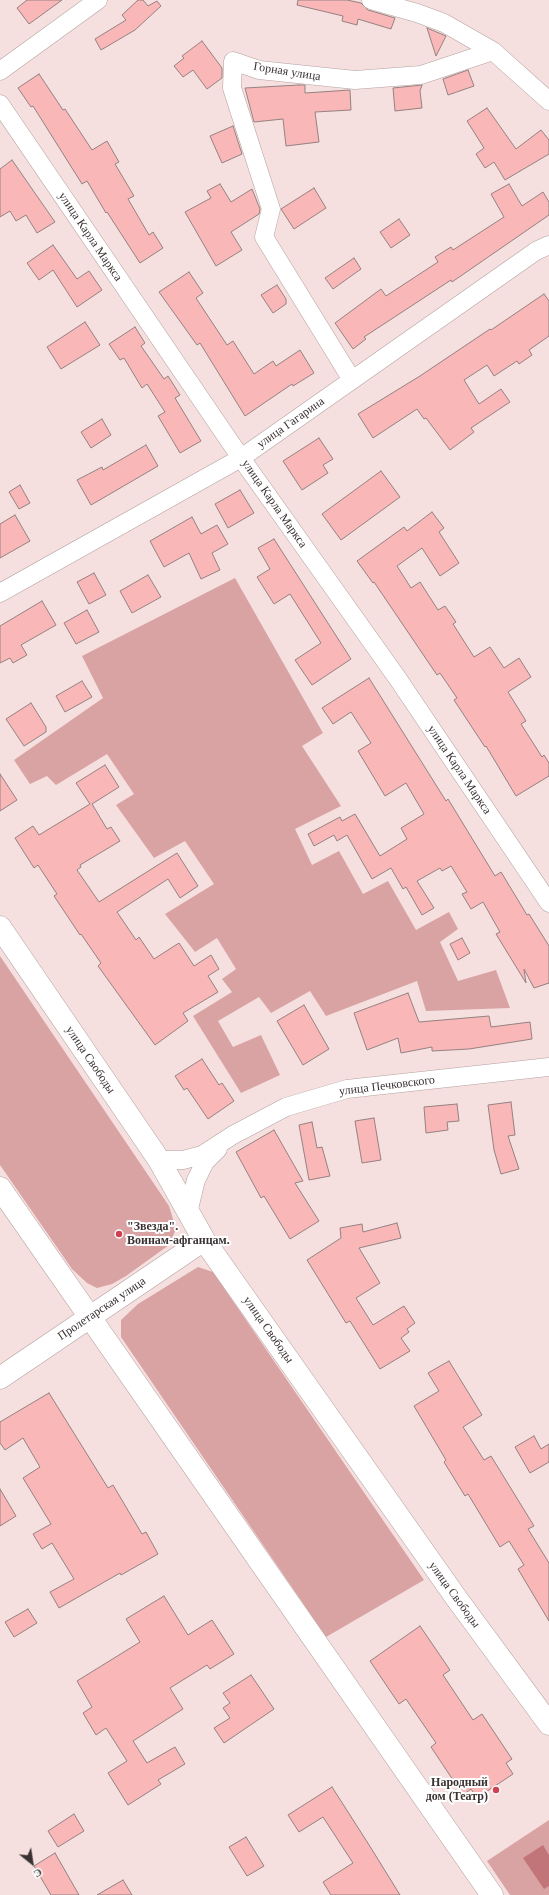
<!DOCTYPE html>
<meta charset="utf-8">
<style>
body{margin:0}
#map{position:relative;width:549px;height:1895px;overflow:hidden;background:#f5dfdf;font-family:Georgia,serif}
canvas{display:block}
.north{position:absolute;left:12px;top:1843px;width:40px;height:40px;-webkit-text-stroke:3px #fff;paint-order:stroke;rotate:150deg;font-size:11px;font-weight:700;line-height:16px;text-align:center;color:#3a3232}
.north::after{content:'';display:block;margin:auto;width:14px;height:18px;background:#3a3232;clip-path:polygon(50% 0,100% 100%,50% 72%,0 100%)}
</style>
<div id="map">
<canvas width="549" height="1895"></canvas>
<div class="north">С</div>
</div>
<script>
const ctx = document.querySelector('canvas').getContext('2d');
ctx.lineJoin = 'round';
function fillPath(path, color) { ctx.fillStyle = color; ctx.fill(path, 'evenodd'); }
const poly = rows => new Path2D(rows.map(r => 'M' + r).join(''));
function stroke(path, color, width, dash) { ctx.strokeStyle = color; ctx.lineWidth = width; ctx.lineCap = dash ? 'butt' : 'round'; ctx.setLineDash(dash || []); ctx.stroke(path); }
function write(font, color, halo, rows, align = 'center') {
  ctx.font = font + ' Georgia,serif'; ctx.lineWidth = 4; ctx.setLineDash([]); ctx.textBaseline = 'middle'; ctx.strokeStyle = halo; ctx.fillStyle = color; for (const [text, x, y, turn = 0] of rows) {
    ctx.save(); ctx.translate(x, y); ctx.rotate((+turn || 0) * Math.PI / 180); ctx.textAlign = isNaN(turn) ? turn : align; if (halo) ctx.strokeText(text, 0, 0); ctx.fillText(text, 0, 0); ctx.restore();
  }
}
fillPath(poly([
 [235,578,323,733,302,746,341,806,295,829,312,865,339,851,363,894,388,881,416,930,449,912,458,929,440,942,458,981,496,970,510,1008,426,1011,417,981,326,1016,310,991,271,1013,259,997,218,1021,233,1047,261,1035,280,1075,241,1093,193,1016,232,992,222,979,236,969,217,938,195,952,165,914,214,884,185,841,154,858,116,805,134,794,107,754,56,785,47,776,30,784,14,760,103,698,82,656],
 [0,956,169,1206,176,1229,169,1245,126,1276,112,1284,97,1288,87,1283,72,1269,0,1165],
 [198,1267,213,1272,424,1580,326,1637,121,1337,121,1320,138,1304],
 [549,1820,549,1895,510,1895,487,1861]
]), '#d9a3a4');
fillPath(poly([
 [543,1845,549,1855,549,1886,544,1889,523,1858]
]), '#c27579');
const building = poly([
 [27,0,62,0,29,24,17,8,27,0],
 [138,0,143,0,148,6,157,1,161,6,135,30,101,50,95,39,126,20,122,15,138,0],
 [298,0,347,0,361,3,368,10,395,18,391,29,358,19,357,25,342,21,343,16,297,5,298,0],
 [427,28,446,36,436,56,427,28],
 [202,41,222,68,222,78,207,89,193,70,183,77,174,66,184,58,182,56,202,41],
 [468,70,474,86,448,95,443,79,468,70],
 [39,74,63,110,65,109,92,150,107,141,119,162,115,164,134,196,128,199,149,235,153,232,163,248,140,263,107,212,106,213,87,181,82,184,33,106,31,107,18,88,39,74],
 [299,85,305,85,305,93,350,90,351,110,315,112,319,142,286,146,283,119,254,122,245,88,299,85],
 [422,85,420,91,422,108,395,111,393,88,422,85],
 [487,108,516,149,541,130,549,140,549,154,505,180,494,162,485,168,476,154,484,148,467,121,487,108],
 [233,126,242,154,222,163,210,136,233,126],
 [12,160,55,222,37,233,26,215,16,221,10,211,0,217,0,169,12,160],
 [220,184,231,202,252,189,260,209,259,214,231,232,242,250,216,266,185,212,211,198,207,191,220,184],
 [509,184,522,206,543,192,549,202,549,215,452,282,451,280,364,337,366,339,353,349,335,323,381,289,386,296,438,262,435,257,451,247,453,250,504,217,491,194,509,184],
 [314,188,326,208,294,229,281,209,314,188],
 [399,219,410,235,391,248,380,232,399,219],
 [53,245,77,279,89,271,102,290,77,307,53,270,39,280,27,263,53,245],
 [354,258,361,269,333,289,325,278,354,258],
 [189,272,203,293,196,298,227,345,233,341,254,374,273,361,276,366,300,350,314,373,293,386,292,384,245,416,200,343,197,345,159,292,189,272],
 [277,285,286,299,286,304,273,313,261,295,277,285],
 [544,294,549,301,549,336,529,350,532,355,519,364,517,361,494,376,487,365,464,380,479,404,501,389,510,402,471,428,474,432,450,450,426,418,424,419,417,409,373,438,358,414,420,376,490,329,491,330,544,294],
 [85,322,100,345,61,369,47,347,85,322],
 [135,327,145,343,141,346,164,379,168,376,180,395,175,398,201,441,180,453,158,416,165,412,147,384,142,388,124,358,120,360,109,344,135,327],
 [102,419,111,435,91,448,81,432,102,419],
 [319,438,333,459,323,465,328,473,302,490,283,461,319,438],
 [146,445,158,466,91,505,77,480,102,467,103,470,146,445],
 [381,471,400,497,341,540,322,514,381,471],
 [20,485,30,503,19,509,9,492,20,485],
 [240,490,254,513,228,528,215,504,240,490],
 [432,512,444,528,439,532,459,563,440,576,422,548,397,566,411,588,420,582,438,610,445,606,456,622,453,624,474,657,490,647,504,668,519,658,531,677,508,692,526,721,521,724,542,757,544,755,549,763,549,776,516,796,486,746,485,747,454,700,457,698,440,673,437,675,374,582,373,583,357,561,404,527,407,531,432,512],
 [15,515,30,541,0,558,0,524,15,515],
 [192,517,201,534,217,525,228,544,212,553,220,570,201,579,189,553,164,567,150,541,192,517],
 [274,539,351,659,312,685,295,660,321,643,290,594,274,604,257,577,270,569,258,548,274,539],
 [94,573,106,595,89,604,77,582,94,573],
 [148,575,161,597,132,613,120,591,148,575],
 [42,601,56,625,21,645,27,655,13,663,10,658,0,663,0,626,42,601],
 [87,610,99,632,76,644,64,623,87,610],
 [369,678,446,801,448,799,495,876,501,872,527,915,529,914,549,946,549,983,534,988,524,969,526,983,496,934,500,932,483,902,471,909,462,894,467,892,451,866,442,871,440,868,417,881,434,908,422,915,406,887,403,889,391,868,372,879,347,835,337,841,334,835,314,846,308,834,340,817,342,821,355,814,380,856,407,839,401,828,424,814,406,783,385,796,358,751,371,743,351,712,333,724,322,708,369,678],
 [82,681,92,697,65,712,56,696,82,681],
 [31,703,46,727,46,732,24,746,6,719,31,703],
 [105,765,119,787,92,804,107,829,111,827,120,841,80,865,81,867,77,870,99,902,177,853,198,886,180,898,168,879,117,912,136,940,139,937,154,959,179,943,194,966,211,955,219,969,208,976,218,992,183,1013,188,1021,155,1045,98,966,101,963,81,934,80,935,54,896,57,894,38,865,34,868,15,838,33,826,39,835,90,804,76,783,105,765],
 [0,774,17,800,0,811,0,774],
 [462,938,470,953,458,960,450,944,462,938],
 [408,993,419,1022,489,1016,491,1027,530,1022,532,1039,469,1049,432,1051,432,1047,401,1053,398,1038,367,1050,354,1013,408,993],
 [304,1005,329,1049,303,1065,277,1021,304,1005],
 [202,1059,219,1085,222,1083,234,1101,208,1119,187,1088,184,1090,175,1076,202,1059],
 [511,1102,515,1135,508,1136,519,1169,501,1174,494,1150,488,1105,511,1102],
 [457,1104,459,1121,447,1122,448,1130,426,1133,424,1107,457,1104],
 [374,1118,381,1160,362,1163,355,1121,374,1118],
 [312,1122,317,1148,322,1147,330,1176,309,1180,299,1125,312,1122],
 [274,1130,303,1181,295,1183,319,1221,290,1239,264,1196,261,1198,236,1152,274,1130],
 [397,1223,401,1238,359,1248,380,1283,356,1298,373,1325,404,1306,415,1323,407,1329,409,1332,401,1338,410,1351,380,1369,350,1321,346,1323,307,1260,341,1238,340,1228,362,1224,363,1232,397,1223],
 [449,1361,482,1415,463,1427,484,1460,491,1456,534,1526,528,1529,549,1563,549,1621,518,1569,524,1565,509,1541,500,1547,468,1494,465,1496,444,1462,446,1460,414,1406,439,1391,428,1373,449,1361],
 [49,1393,108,1488,113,1485,142,1534,146,1532,158,1554,121,1575,120,1573,59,1608,50,1592,74,1579,52,1543,42,1549,33,1534,51,1524,23,1478,40,1467,23,1438,5,1450,0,1443,0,1422,49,1393],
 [534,1436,541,1449,549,1444,549,1462,530,1473,515,1447,534,1436],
 [0,1489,16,1516,0,1526,0,1489],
 [164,1596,188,1635,212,1620,234,1654,210,1669,207,1665,170,1688,183,1709,133,1741,147,1763,175,1747,185,1764,158,1780,161,1784,128,1805,108,1773,127,1761,106,1728,96,1735,83,1713,92,1707,77,1681,140,1642,126,1619,164,1596],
 [28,1609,37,1623,14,1637,5,1622,28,1609],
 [420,1626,450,1670,443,1675,473,1720,482,1714,512,1759,506,1763,513,1774,477,1798,471,1789,463,1795,431,1747,436,1743,406,1699,399,1704,370,1661,420,1626],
 [251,1675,274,1709,224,1743,214,1728,230,1718,223,1708,230,1703,223,1693,251,1675],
 [332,1787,371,1848,400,1895,331,1895,323,1882,353,1863,323,1817,299,1832,288,1815,332,1787],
 [74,1814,84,1831,58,1847,48,1831,74,1814],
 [246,1837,264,1866,247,1876,229,1847,246,1837],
 [55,1853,79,1895,51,1895,34,1866,55,1853],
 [123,1880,132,1895,97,1895,123,1880]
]);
fillPath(building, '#f9b7b8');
stroke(building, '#948181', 1);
const street = poly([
 [371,0,417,13,444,23,493,51],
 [0,71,98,0],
 [0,104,241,458,398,679,549,903],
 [352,380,264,237,271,209,232,88,233,61,259,70,355,80,421,75,493,51,549,101],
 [0,593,241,458,536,251,549,245],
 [159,1160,183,1160,202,1155,233,1135,286,1107,347,1089,549,1067],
 [188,1213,196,1180,205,1162,218,1149]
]);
const secondary = poly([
 [0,927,159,1160,204,1240,457,1599,549,1724],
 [0,1188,492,1895],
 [0,1378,204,1240]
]);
stroke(street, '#b5a1a1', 19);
stroke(secondary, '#b5a1a1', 23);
stroke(street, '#fff', 18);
stroke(secondary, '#fff', 22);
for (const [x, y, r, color] of [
 [119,1234,4,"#d04053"],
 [496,1790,4,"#d04053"]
]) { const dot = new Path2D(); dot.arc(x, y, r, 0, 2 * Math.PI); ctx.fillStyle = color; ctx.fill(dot); stroke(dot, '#fff', 1.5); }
write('12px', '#3a3232', '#fff', [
 ["Горная улица",287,72,9],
 ["улица Карла Маркса",90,237,56],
 ["улица Гагарина",291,423,-35],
 ["улица Карла Маркса",274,504,55],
 ["улица Карла Маркса",459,770,56],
 ["улица Свободы",90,1060,56],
 ["улица Печковского",387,1086,-7],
 ["Пролетарская улица",102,1309,-34],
 ["улица Свободы",268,1330,55],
 ["улица Свободы",454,1595,54]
]);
write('bold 12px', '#3a3232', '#fff', [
 ["\"Звезда\".",127,1227],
 ["Воинам-афганцам.",127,1241],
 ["Народный",488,1783,"right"],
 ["дом (Театр)",488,1797,"right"]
], 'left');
</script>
